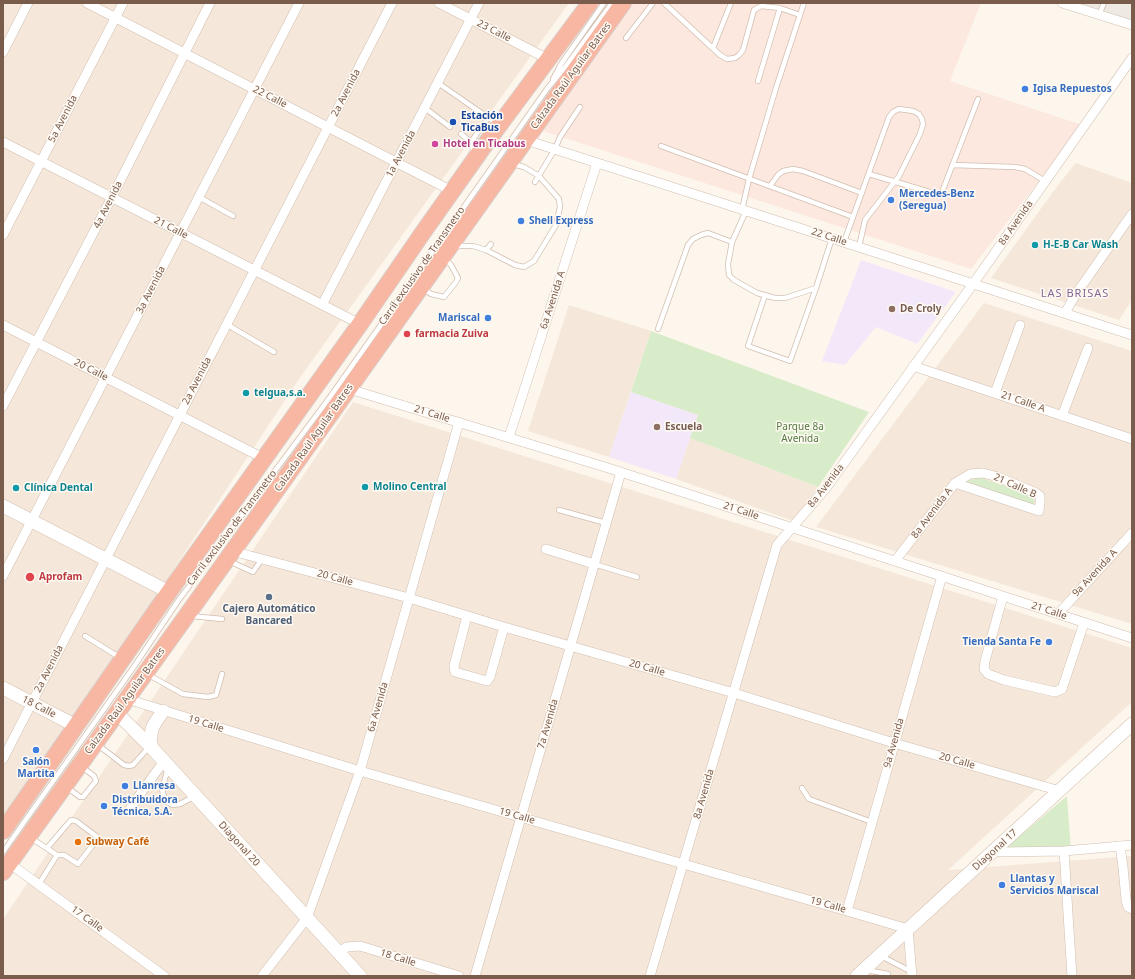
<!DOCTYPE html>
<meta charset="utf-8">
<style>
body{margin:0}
#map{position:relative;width:1135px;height:979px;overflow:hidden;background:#fdf6ec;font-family:"Noto Sans",sans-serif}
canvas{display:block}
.frame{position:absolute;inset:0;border:4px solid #7a5c4d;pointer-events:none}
</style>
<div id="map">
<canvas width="1135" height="979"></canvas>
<div class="frame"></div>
</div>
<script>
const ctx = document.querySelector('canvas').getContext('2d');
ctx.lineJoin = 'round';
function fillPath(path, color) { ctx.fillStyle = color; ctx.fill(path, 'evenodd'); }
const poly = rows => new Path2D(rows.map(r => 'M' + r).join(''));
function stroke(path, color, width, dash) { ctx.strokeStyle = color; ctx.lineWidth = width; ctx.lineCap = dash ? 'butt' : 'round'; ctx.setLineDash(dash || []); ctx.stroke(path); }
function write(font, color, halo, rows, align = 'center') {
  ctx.font = font + ' "Noto Sans",sans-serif'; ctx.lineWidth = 3; ctx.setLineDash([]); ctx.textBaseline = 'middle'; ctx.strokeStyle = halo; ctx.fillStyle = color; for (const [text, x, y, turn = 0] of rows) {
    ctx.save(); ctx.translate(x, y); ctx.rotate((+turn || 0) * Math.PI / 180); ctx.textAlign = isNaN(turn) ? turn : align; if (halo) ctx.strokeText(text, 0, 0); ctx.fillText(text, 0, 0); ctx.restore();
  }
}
fillPath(poly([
 [3,3,569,3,299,379,3,829],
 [1076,163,1132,183,1132,300,1119,320,991,278,1058,185],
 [984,303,1132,351,1132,624,816,527],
 [569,305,651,331,609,457,528,431],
 [353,402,1132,648,1132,702,948,870,1132,856,1132,976,3,976,3,919],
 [690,438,818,487,796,522,676,479]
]), '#f5e8da');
fillPath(poly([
 [632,3,981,3,950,81,1082,125,971,269,543,131]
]), '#fde8e0');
fillPath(poly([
 [1073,3,1132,3,1132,23]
]), '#efe9e4');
fillPath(poly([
 [861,260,956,292,917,344,876,327,845,365,822,361],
 [631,392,698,415,676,479,609,457]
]), '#f3e8fa');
fillPath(poly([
 [651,331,869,412,818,487,690,438,698,415,631,392],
 [978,477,1033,496,1035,506,967,482],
 [1067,796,1071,851,1001,852]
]), '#d8ecc9');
const lane = poly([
 [664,3,720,55,727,59,735,58,739,55,743,50,754,10,761,6,780,8,800,15,776,88,749,179,742,210],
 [800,15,804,3],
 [1099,15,1104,3],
 [626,38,653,3],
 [713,48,731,3],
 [553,79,561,64,604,3],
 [758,81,780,8],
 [438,83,496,123],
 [425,108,450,127],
 [461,134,471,142,474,153],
 [471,142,488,118],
 [661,146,853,217],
 [952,165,1015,167,1025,169,1045,181],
 [869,174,933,193,938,194,942,192,978,99],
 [535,182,555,149,560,137,580,107],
 [770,186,778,175,783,171,793,169,803,171,862,193],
 [199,197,233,216],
 [732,242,746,211],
 [844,242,889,117,893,112,899,109,913,111,919,114,922,119,923,124,920,134,899,176,865,220,859,247],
 [456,246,473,246,486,250,491,244],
 [486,250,515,265,524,267,534,261,556,225,560,207,559,199,539,176,524,167,513,164],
 [424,289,431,294,444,297,456,282,458,278,451,265,445,259],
 [765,295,748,346,790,361,816,288,832,238],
 [226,324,274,352],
 [658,329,688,245,693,239,701,235,708,233,732,242,728,264,729,275,734,280,757,293,775,298,785,298,816,288],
 [559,510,606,523],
 [229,561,253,572,262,559],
 [594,564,637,577],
 [191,616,222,619],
 [85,636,119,657],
 [147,674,183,694,208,697,216,695,222,674],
 [98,745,124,765,129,766,133,765,149,747],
 [168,768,162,789,164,797,167,802,173,805,180,804,195,796],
 [68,788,80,797,83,797,96,781,94,776,82,767],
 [802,788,809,799,872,822],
 [31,838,57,855,39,884],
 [47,848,71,820,76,821,96,836,97,838,96,841,78,864,64,855,57,855],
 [3,852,133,668,178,601,330,397,547,89,565,67,612,3],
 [881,956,912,972],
 [866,970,888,974]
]);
const street = poly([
 [87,3,452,191],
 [439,3,548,59],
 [1062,3,1132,25],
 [3,52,28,3],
 [526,140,1132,335],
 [3,142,360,324],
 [3,235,123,3],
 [322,305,479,3],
 [1065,313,1076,294,1132,214],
 [3,325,265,459],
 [913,366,1132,439],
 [349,389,605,467,1132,638],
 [995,393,1020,325],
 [3,406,112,197,210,3],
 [1062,416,1088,348],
 [509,437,597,163],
 [546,549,594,564],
 [232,551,409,598,504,627,734,693,894,743,1060,791],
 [895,561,955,483,970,474,983,473,998,477,1036,493,1040,496,1040,503,1039,511,955,483],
 [3,576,299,3],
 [1003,596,985,661,984,669,988,674,1004,680,1055,692,1062,689,1084,623],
 [1058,614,1132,533],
 [467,616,454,666,455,672,487,681,490,677,504,627],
 [127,699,360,771,847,911,908,929,912,976],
 [3,759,392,3],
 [131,807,164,761],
 [1120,846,1123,867,1126,900,1128,907,1132,909],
 [995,850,1001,852,1064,851,1132,845],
 [1064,851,1072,976],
 [9,863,164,976],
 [847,911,942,576],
 [338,952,347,947,360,946,459,976],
 [262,976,307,918,360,771,459,422],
 [475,976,621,472],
 [650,976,777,545,826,488,973,284,1132,58]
]);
const secondary = poly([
 [3,506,169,592],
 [3,688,76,726],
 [117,713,152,748,360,976],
 [152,748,150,741,151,734,153,726,163,711],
 [857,976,1132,724]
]);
const highway = poly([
 [3,831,169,592,360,324,424,231,489,139,590,3],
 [3,872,293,467,623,3]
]);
stroke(lane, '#d1beb0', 6);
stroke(street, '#d1beb0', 10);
stroke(secondary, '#d6c0b0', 14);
stroke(highway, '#dad1cd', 18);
stroke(lane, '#fff', 4.5);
stroke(street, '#fff', 9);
stroke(secondary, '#fff', 13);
stroke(highway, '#f7b7a3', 16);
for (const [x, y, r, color] of [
 [1025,89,4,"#3f7fe0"],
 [453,122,4,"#1a4fb4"],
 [435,144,4,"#d1479c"],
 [891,200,4,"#3f7fe0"],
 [521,221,4,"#3f7fe0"],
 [1035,245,4,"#0f9aa8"],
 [892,309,4,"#8d6e63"],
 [488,318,4,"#3f7fe0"],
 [407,334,4,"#e0444e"],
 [246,393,4,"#0f9aa8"],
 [657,427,4,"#8d6e63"],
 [365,487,4,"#0f9aa8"],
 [16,488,4,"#0f9aa8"],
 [30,577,5,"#e0444e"],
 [269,597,4,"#5c6f8a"],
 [1049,642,4,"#3f7fe0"],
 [36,750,4,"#3f7fe0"],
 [125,786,4,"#3f7fe0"],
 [104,806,4,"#3f7fe0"],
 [78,842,4,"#e8710a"],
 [1002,885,4,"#3f7fe0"]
]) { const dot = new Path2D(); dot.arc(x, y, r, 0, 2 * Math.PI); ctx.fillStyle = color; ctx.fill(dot); stroke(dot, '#fffaf3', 1.5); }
write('10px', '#7a5c4d', '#fffaf3', [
 ["23 Calle",494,31,27],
 ["Calzada Raúl Aguilar Batres",571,76,-54],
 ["2a Avenida",346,93,-63],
 ["22 Calle",270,97,27],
 ["5a Avenida",63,119,-63],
 ["1a Avenida",401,154,-62],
 ["4a Avenida",108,205,-63],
 ["8a Avenida",1016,223,-55],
 ["21 Calle",171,228,27],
 ["22 Calle",829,237,18],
 ["Carril exclusivo de Transmetro",422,266,-55],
 ["3a Avenida",151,290,-63],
 ["6a Avenida A",553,300,-72],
 ["20 Calle",91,370,27],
 ["2a Avenida",197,381,-63],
 ["21 Calle A",1023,402,19],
 ["21 Calle",432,414,17],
 ["Calzada Raúl Aguilar Batres",314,438,-55],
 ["8a Avenida",826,486,-52],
 ["21 Calle B",1015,486,24],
 ["21 Calle",741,511,18],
 ["8a Avenida A",932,513,-53],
 ["Carril exclusivo de Transmetro",232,528,-53],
 ["9a Avenida A",1095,573,-47],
 ["20 Calle",335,578,15],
 ["21 Calle",1049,611,18],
 ["20 Calle",647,668,16],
 ["2a Avenida",49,669,-63],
 ["Calzada Raúl Aguilar Batres",125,701,-54],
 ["18 Calle",39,707,27],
 ["6a Avenida",378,707,-74],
 ["19 Calle",206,724,17],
 ["7a Avenida",548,724,-74],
 ["9a Avenida",894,743,-74],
 ["20 Calle",957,761,16],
 ["8a Avenida",704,794,-74],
 ["19 Calle",517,816,16],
 ["Diagonal 20",239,844,48],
 ["Diagonal 17",995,850,-42],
 ["19 Calle",828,905,16],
 ["17 Calle",87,919,36],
 ["18 Calle",398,958,17]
]);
write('bold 10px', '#366cbe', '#fffaf3', [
 ["Igisa Repuestos",1033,89],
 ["Mercedes-Benz",899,194],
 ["(Seregua)",899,206],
 ["Shell Express",529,221],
 ["Mariscal",480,318,"right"],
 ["Tienda Santa Fe",1041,642,"right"],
 ["Salón",36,762,"center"],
 ["Martita",36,774,"center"],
 ["Llanresa",133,786],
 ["Distribuidora",112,800],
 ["Técnica, S.A.",112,812],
 ["Llantas y",1010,879],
 ["Servicios Mariscal",1010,891]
], 'left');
write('bold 10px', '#164399', '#fffaf3', [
 ["Estación",461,116],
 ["TicaBus",461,128]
], 'left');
write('bold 10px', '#b23c85', '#fffaf3', [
 ["Hotel en Ticabus",443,144]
], 'left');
write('bold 10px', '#0d838f', '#fffaf3', [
 ["H-E-B Car Wash",1043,245],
 ["telgua,s.a.",254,393],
 ["Molino Central",373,487],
 ["Clínica Dental",24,488]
], 'left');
write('bold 10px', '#785e54', '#fffaf3', [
 ["De Croly",900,309],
 ["Escuela",665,427]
], 'left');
write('bold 10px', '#be3a42', '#fffaf3', [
 ["farmacia Zuiva",415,334],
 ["Aprofam",39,577]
], 'left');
write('10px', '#537a41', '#fffaf3', [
 ["Parque 8a",800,427],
 ["Avenida",800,439]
]);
write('bold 10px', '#4e5e75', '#fffaf3', [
 ["Cajero Automático",269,609],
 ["Bancared",269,621]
]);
write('bold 10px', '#c56008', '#fffaf3', [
 ["Subway Café",86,842]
], 'left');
ctx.letterSpacing = '1px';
write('11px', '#846695', '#fffaf3', [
 ["LAS BRISAS",1075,294]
]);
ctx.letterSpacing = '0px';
</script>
